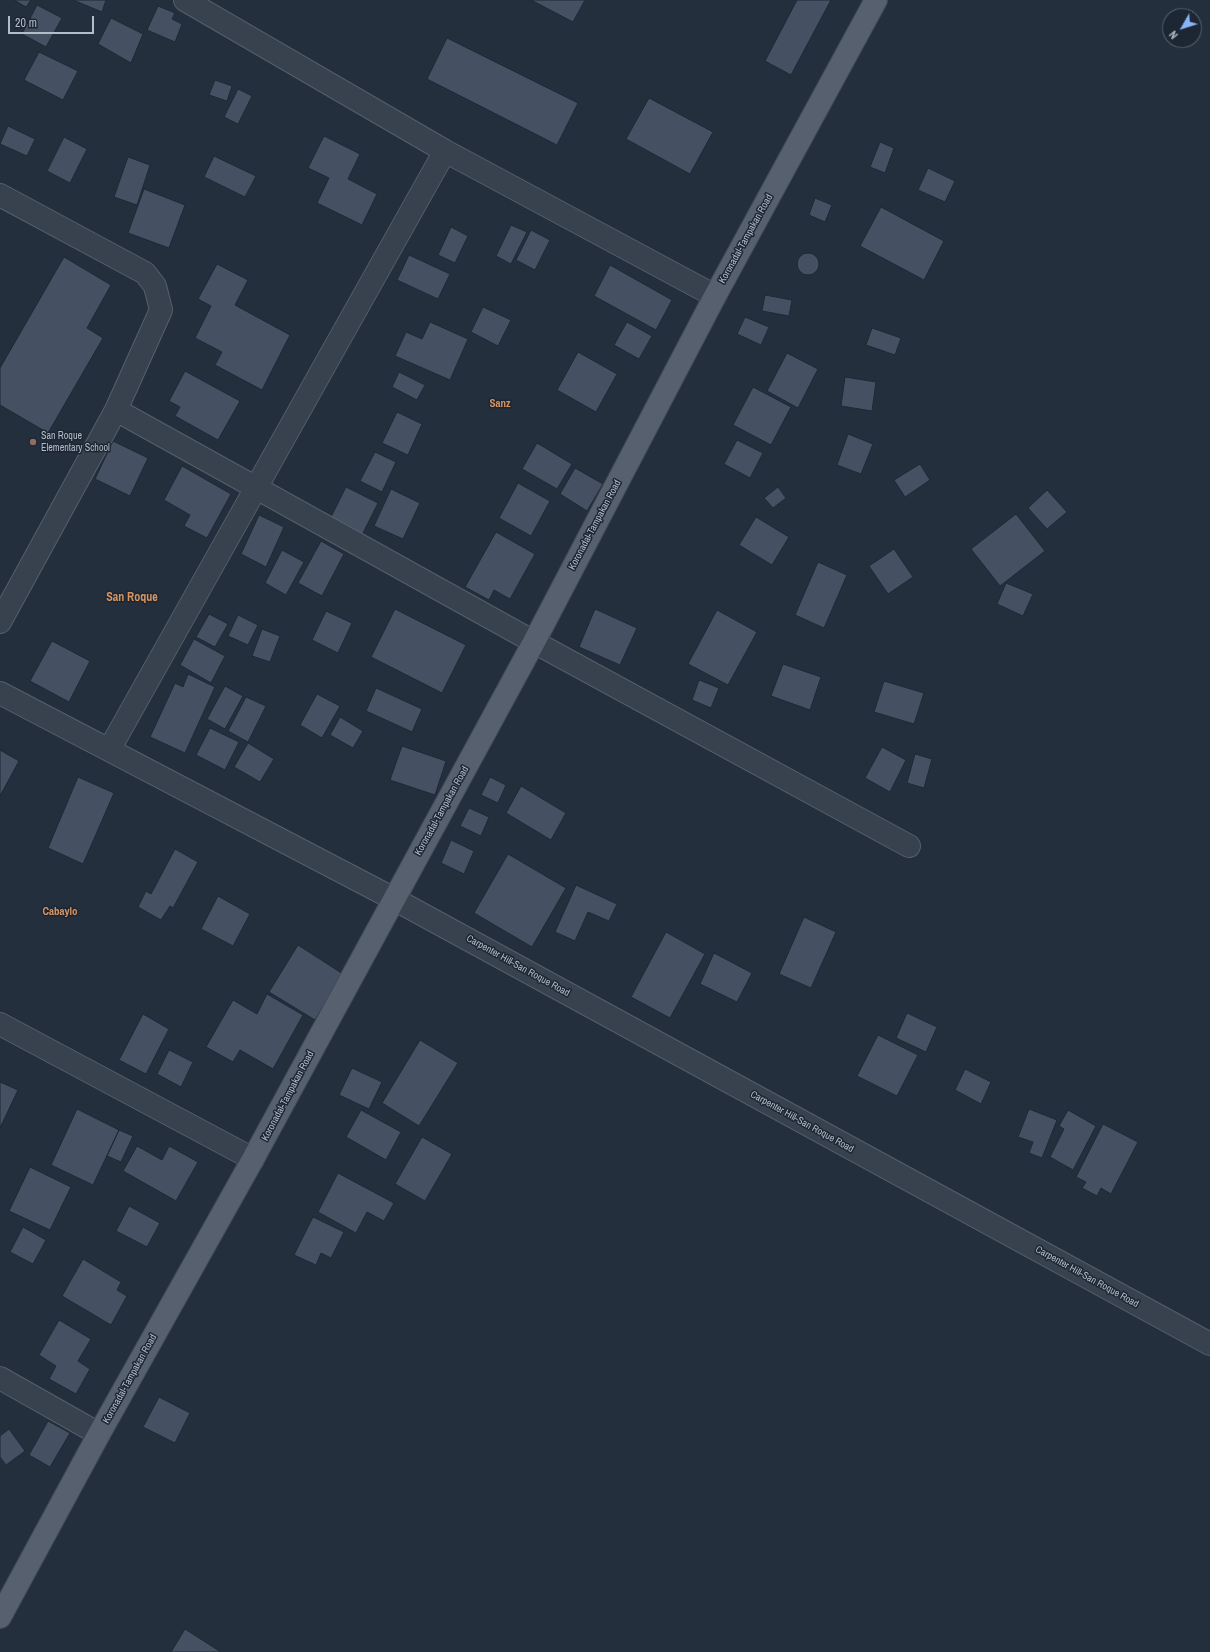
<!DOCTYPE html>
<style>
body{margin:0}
#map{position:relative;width:1210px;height:1652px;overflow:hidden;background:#242f3e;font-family:"Archivo Narrow",sans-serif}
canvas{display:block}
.north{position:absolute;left:1162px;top:8px;width:40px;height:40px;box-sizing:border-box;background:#1d2633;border:1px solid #59626f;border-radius:50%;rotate:231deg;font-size:11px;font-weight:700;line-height:16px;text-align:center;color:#b4bcc9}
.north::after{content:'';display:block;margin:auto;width:14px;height:18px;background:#8ab4f8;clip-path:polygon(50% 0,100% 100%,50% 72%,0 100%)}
.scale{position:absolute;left:8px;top:16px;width:86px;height:18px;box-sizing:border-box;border:2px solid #b4bcc9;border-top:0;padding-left:5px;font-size:12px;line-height:14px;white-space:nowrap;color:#b4bcc9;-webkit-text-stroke:3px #1d2633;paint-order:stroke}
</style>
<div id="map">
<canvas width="1210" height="1652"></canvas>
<div class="north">N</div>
<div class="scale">20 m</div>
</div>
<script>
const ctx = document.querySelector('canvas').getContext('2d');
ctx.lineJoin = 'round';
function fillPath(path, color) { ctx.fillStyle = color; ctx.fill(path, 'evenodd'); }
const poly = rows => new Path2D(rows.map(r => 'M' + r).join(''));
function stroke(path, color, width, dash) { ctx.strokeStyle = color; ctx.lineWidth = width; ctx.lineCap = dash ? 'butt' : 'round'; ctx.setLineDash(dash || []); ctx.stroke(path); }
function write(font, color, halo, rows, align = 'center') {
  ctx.font = font + ' "Archivo Narrow",sans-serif'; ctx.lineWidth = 3; ctx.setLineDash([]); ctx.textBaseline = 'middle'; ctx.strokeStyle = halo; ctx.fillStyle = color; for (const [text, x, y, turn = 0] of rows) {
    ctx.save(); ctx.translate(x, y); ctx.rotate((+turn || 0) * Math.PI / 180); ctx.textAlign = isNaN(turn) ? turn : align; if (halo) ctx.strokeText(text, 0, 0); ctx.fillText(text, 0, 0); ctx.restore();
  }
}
const building = poly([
 [14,0,31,0,26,7,14,0],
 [73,0,106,0,102,12,73,0],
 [531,0,585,0,573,22,531,0],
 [797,0,831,0,791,75,765,61,797,0],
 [37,5,62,18,46,47,22,34,37,5],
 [158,6,175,13,172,19,182,24,175,42,147,30,158,6],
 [111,18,143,34,131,63,98,44,111,18],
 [447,38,578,103,557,145,427,79,447,38],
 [39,52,78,71,63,100,24,80,39,52],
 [215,80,232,86,227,101,209,95,215,80],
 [238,89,252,96,238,124,224,117,238,89],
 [649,98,713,132,690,174,626,139,649,98],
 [8,126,35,139,27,156,0,144,8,126],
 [324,136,360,154,348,179,377,194,362,225,317,203,329,178,308,168,324,136],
 [64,137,87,149,70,183,47,171,64,137],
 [880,142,894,148,885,173,870,167,880,142],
 [214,156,256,176,245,197,204,177,214,156],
 [128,157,150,165,137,205,114,197,128,157],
 [928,168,955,181,945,202,918,190,928,168],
 [144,189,185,205,169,248,128,233,144,189],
 [815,198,832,205,825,222,809,215,815,198],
 [881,207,944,241,924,280,860,246,881,207],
 [511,225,527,232,511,264,496,256,511,225],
 [451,227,468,236,455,263,438,255,451,227],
 [531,230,550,240,535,270,516,260,531,230],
 '797 264a11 11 0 1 1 22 0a11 11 0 1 1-22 0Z',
 [409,255,450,274,438,299,397,280,409,255],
 [64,257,111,285,87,328,103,338,48,433,0,405,0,368,64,257],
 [217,264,248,280,235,305,290,335,262,390,215,365,222,352,195,338,211,306,198,299,217,264],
 [610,265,672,300,656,330,594,296,610,265],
 [765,295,792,300,789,316,762,311,765,295],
 [483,307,511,320,498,346,471,332,483,307],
 [745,317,769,327,761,345,737,334,745,317],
 [430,322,468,339,450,380,395,356,406,332,422,339,430,322],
 [627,322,652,336,639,359,614,345,627,322],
 [872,328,901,338,895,355,866,345,872,328],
 [578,352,617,374,596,412,557,390,578,352],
 [787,353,818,369,798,408,767,391,787,353],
 [185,371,240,401,218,440,175,416,180,407,169,401,185,371],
 [399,372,425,385,417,400,392,387,399,372],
 [845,377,876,382,872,411,841,406,845,377],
 [753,387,791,407,771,445,733,425,753,387],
 [397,412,422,424,408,455,382,443,397,412],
 [848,434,873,444,861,474,837,465,848,434],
 [737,440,763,453,750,478,724,464,737,440],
 [113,441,148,458,130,496,95,479,113,441],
 [537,443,572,464,557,489,522,469,537,443],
 [375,452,396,462,382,492,360,481,375,452],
 [920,464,930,480,905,497,894,480,920,464],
 [182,466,231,494,207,538,184,526,190,515,164,500,182,466],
 [575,468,603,484,587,511,560,494,575,468],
 [518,483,550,501,531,536,499,518,518,483],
 [346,487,378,503,361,537,329,521,346,487],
 [778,487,786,498,773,508,764,498,778,487],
 [391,489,420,503,403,539,374,526,391,489],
 [1047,490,1067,512,1047,529,1028,508,1047,490],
 [1016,514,1045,551,1000,586,971,549,1016,514],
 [259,515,284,527,266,567,241,554,259,515],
 [756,517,789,537,772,565,739,545,756,517],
 [496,532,535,554,510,599,494,590,489,600,465,587,496,532],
 [321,541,344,554,322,596,298,583,321,541],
 [894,549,913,577,888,594,869,566,894,549],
 [282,550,304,562,286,595,265,583,282,550],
 [818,562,847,575,824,628,795,615,818,562],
 [1006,583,1033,594,1023,616,997,604,1006,583],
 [395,609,466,645,442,693,371,657,395,609],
 [595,609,637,628,620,665,579,647,595,609],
 [717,610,757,632,728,685,688,664,717,610],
 [326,611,352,623,338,653,312,640,326,611],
 [209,614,228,624,215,647,196,637,209,614],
 [238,615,258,625,248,645,228,636,238,615],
 [262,629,280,636,270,662,252,656,262,629],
 [194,639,225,656,211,683,180,665,194,639],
 [52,641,90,661,69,702,30,681,52,641],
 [783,664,821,677,810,710,771,696,783,664],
 [188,674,215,687,185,753,150,737,175,683,183,687,188,674],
 [699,680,719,688,711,708,692,700,699,680],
 [884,681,924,693,914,724,874,712,884,681],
 [225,686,243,696,225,729,207,719,225,686],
 [376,688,422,709,412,732,366,711,376,688],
 [317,694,340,706,322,738,300,725,317,694],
 [246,697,266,706,248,742,228,731,246,697],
 [340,717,363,731,353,748,330,735,340,717],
 [210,728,239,742,225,770,196,755,210,728],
 [248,743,274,759,260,782,234,767,248,743],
 [402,746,446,761,435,795,390,780,402,746],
 [882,747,906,760,890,792,865,778,882,747],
 [0,750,19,761,0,796,0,750],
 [915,754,932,759,924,788,907,783,915,754],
 [78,777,114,793,83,864,48,848,78,777],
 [490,777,506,785,498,803,481,795,490,777],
 [521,786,566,813,551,840,506,813,521,786],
 [469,808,489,817,481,836,460,826,469,808],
 [451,840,474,851,464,874,441,863,451,840],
 [175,849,198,862,173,908,170,906,161,920,138,907,146,891,151,894,175,849],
 [508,854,566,888,532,947,474,913,508,854],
 [576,885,617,904,609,921,588,912,575,941,555,932,576,885],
 [218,896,250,914,233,946,201,929,218,896],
 [804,917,836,932,811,988,779,974,804,917],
 [666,932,705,954,670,1018,631,997,666,932],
 [298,945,343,974,315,1020,269,992,298,945],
 [714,953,752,973,737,1002,700,984,714,953],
 [267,994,303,1015,273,1069,240,1050,233,1062,206,1047,233,1000,257,1014,267,994],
 [907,1013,937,1027,926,1052,896,1038,907,1013],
 [143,1014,169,1029,146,1074,119,1060,143,1014],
 [878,1035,918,1055,897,1096,857,1076,878,1035],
 [420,1040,458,1063,419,1126,382,1103,420,1040],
 [169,1050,193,1062,181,1087,157,1074,169,1050],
 [352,1068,382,1082,369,1109,339,1095,352,1068],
 [965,1069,991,1082,981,1104,955,1090,965,1069],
 [0,1082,18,1090,0,1128,0,1082],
 [77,1109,119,1130,93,1185,51,1165,77,1109],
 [1029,1109,1057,1120,1042,1158,1029,1153,1033,1142,1018,1137,1029,1109],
 [361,1110,401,1132,386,1160,346,1137,361,1110],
 [1068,1110,1096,1126,1073,1170,1050,1157,1064,1129,1059,1126,1068,1110],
 [1103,1124,1138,1142,1111,1194,1101,1188,1097,1196,1082,1188,1086,1182,1076,1177,1103,1124],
 [119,1130,133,1136,121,1162,107,1156,119,1130],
 [422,1137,452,1154,425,1201,395,1184,422,1137],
 [137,1146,162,1160,169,1146,198,1162,176,1201,123,1171,137,1146],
 [30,1167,71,1187,50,1230,9,1211,30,1167],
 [338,1173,394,1203,384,1221,367,1212,356,1233,318,1212,338,1173],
 [129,1206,160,1223,147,1247,116,1231,129,1206],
 [313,1217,344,1232,331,1258,321,1253,316,1265,294,1255,313,1217],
 [23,1227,46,1240,33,1264,10,1252,23,1227],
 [83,1259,121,1282,117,1290,127,1296,111,1325,62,1296,83,1259],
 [59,1320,91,1339,78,1361,90,1369,76,1394,49,1379,56,1366,39,1355,59,1320],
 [159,1397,190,1413,175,1443,143,1427,159,1397],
 [48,1421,70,1433,50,1467,29,1455,48,1421],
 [9,1429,25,1451,6,1465,0,1457,0,1436,9,1429],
 [185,1629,221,1652,171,1652,185,1629]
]);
fillPath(building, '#455162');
stroke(building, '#1f2835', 1);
const minor = poly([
 [185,0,445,151,715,296],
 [0,195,145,273,155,286,161,310,116,410,0,622],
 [116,410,534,642,909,846],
 [0,693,394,899,1210,1344],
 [109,750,445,151],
 [0,1024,253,1159],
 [0,1378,99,1434]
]);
const major = poly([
 [0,1617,99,1434,253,1159,534,642,715,296,876,0]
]);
stroke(minor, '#565f6c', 24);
stroke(major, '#414a57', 24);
stroke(minor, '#38414e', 22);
stroke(major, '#56606e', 22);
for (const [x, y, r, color] of [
 [33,442,4,"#8d6e63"]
]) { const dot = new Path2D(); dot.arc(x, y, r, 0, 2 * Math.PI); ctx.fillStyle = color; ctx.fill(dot); stroke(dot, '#1d2633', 1.5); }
write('10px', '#b4bcc9', '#1d2633', [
 ["Koronadal-Tampakan Road",746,239,-61],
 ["Koronadal-Tampakan Road",595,525,-62],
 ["Koronadal-Tampakan Road",442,811,-61],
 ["Carpenter Hill-San Roque Road",518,966,29],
 ["Koronadal-Tampakan Road",288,1096,-62],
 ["Carpenter Hill-San Roque Road",802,1122,29],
 ["Carpenter Hill-San Roque Road",1087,1277,29],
 ["Koronadal-Tampakan Road",130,1379,-61]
]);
write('10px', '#b4bcc9', '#1d2633', [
 ["San Roque",41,436],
 ["Elementary School",41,448]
], 'left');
write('bold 11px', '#d59563', '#1d2633', [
 ["Sanz",500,404],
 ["Cabaylo",60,912]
]);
write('bold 12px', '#d59563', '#1d2633', [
 ["San Roque",132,598]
]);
</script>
